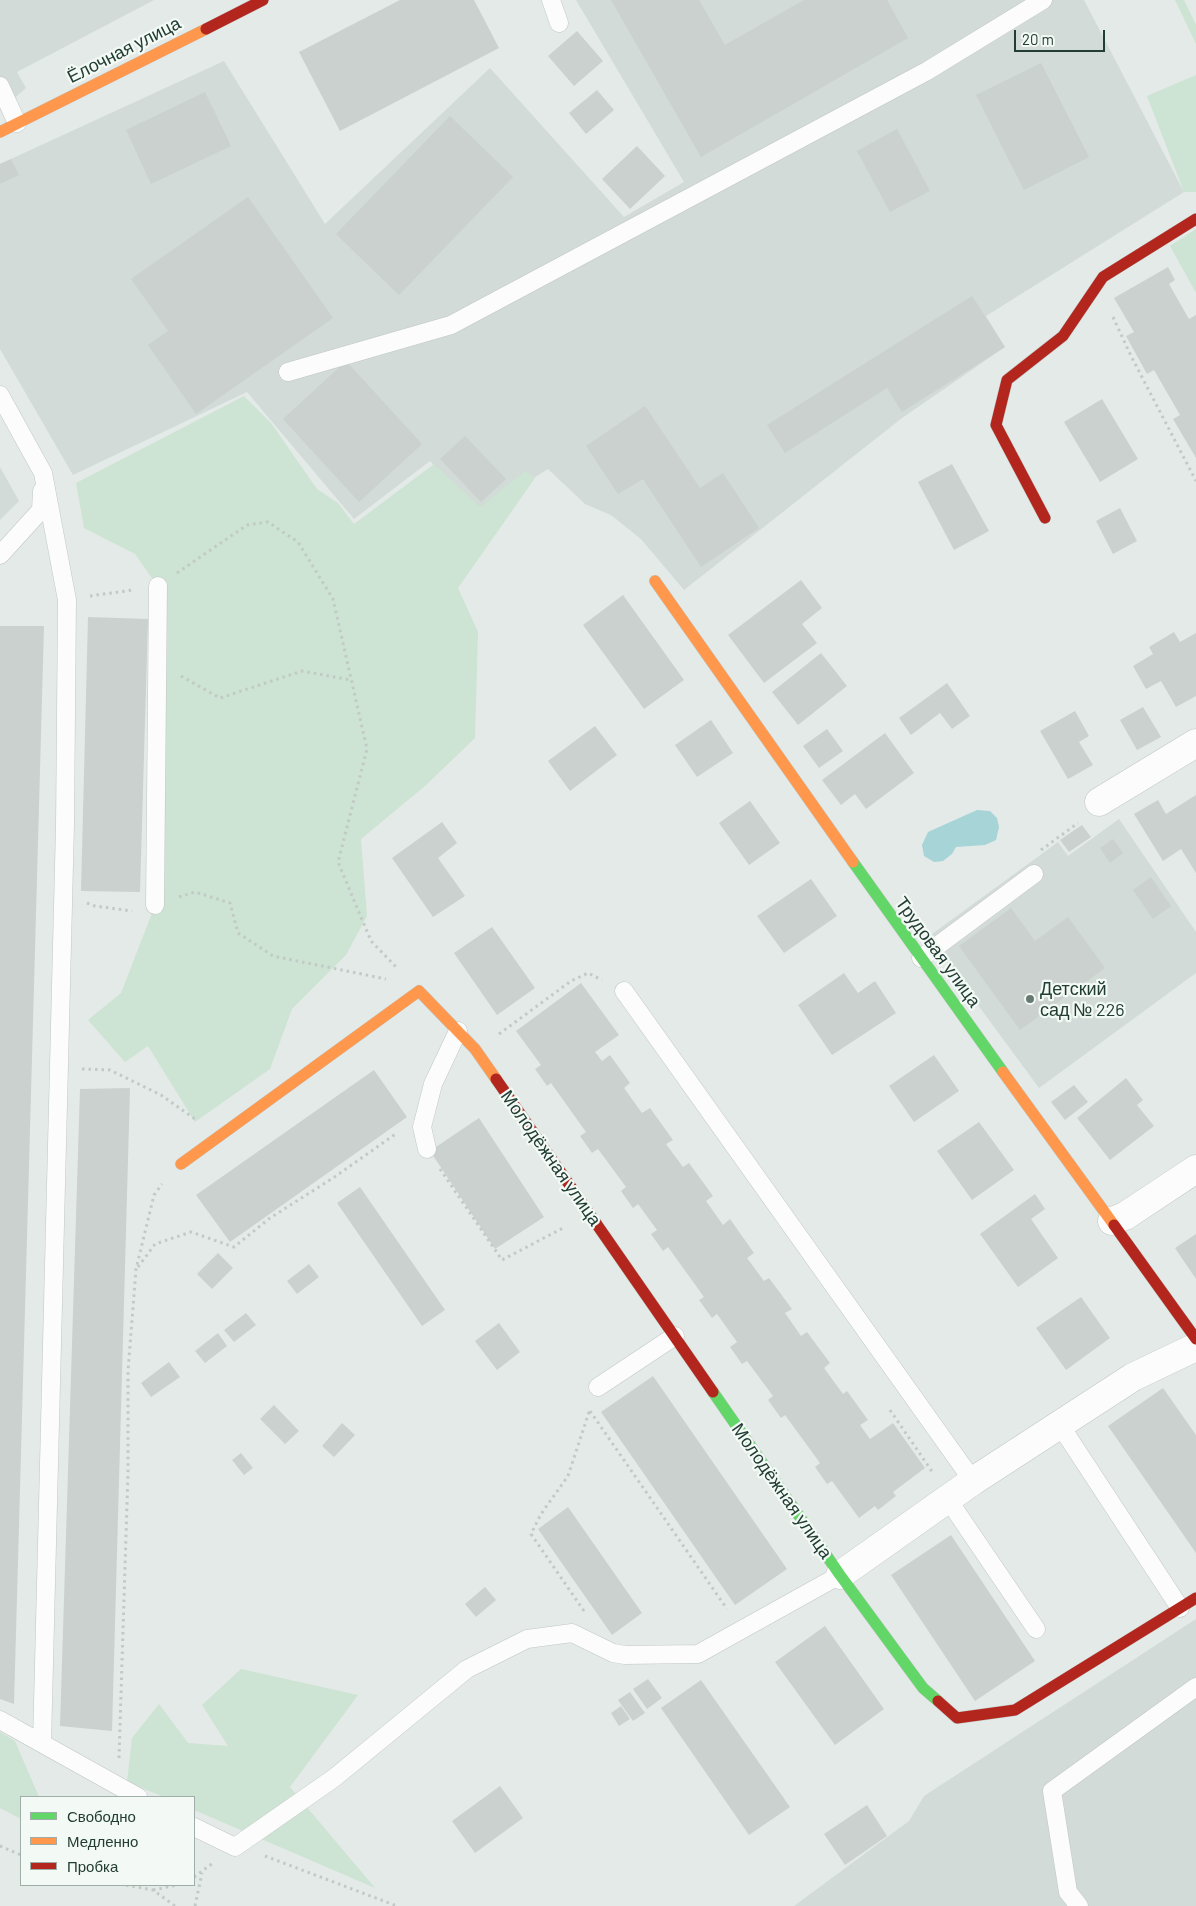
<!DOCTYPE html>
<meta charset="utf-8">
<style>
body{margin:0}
#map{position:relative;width:1196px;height:1906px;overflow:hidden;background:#e4eae7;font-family:Barlow,sans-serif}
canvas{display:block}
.legend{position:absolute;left:20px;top:1796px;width:175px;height:90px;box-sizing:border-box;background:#f3f9f5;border:1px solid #9faea8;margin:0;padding:6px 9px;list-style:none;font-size:15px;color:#223d34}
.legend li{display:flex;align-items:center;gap:10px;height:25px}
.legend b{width:25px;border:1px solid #9faea8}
.scale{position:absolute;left:1014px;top:30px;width:91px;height:22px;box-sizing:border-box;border:2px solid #223d34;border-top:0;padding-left:6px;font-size:15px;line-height:18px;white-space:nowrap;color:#223d34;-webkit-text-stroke:4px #f3f9f5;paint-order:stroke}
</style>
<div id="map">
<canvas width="1196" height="1906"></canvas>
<ul class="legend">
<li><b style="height:6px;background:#63d668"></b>Свободно</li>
<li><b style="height:6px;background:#ff974d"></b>Медленно</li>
<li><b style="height:6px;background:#b3261e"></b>Пробка</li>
</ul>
<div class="scale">20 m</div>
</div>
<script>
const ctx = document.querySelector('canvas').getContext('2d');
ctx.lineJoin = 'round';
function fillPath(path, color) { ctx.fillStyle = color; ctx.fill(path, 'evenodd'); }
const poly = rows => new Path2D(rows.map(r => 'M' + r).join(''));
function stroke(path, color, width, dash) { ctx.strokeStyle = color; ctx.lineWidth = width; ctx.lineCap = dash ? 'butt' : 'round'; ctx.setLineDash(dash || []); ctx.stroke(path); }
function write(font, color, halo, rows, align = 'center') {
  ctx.font = font + ' Barlow,sans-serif'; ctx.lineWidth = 4.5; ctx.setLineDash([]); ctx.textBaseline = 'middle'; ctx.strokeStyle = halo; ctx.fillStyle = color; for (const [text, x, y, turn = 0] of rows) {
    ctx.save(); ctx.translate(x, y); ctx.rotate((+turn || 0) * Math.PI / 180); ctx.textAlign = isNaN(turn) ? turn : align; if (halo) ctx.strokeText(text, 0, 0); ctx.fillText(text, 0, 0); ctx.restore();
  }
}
fillPath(poly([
 [0,0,154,0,17,72,26,88,0,111],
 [576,0,1084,0,1184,192,986,316,1005,347,902,418,684,590,641,539,611,515,585,504,548,469,480,512,430,461,354,519,247,392,73,475,0,349,0,164,224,61,325,224,490,68,624,217,684,182],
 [0,467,19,501,0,520],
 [1119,819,1196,932,1196,973,1039,1088,928,937,1058,842,1068,856],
 [1196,1619,1196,1906,794,1906,909,1821,924,1796]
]), '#d2dbd7');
fillPath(poly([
 [1175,0,1184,0,1196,25,1196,44],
 [1196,75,1196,192,1184,192,1147,96],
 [1196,229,1196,293,1170,246],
 [244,396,271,423,317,489,338,503,354,524,434,464,480,507,525,471,535,478,458,588,478,632,475,738,425,786,361,839,367,916,346,955,292,1009,270,1069,195,1122,148,1046,125,1062,88,1020,121,993,159,895,166,598,135,554,84,528,76,483],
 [241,1669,358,1695,290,1787,375,1888,194,1810,194,1797,164,1797,127,1782,132,1738,159,1704,188,1743,228,1746,202,1705],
 [0,1732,15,1741,39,1797,21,1797,21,1819,0,1808]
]), '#cde3d3');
fillPath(poly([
 [977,810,990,811,997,818,999,827,996,840,985,845,956,847,952,854,943,861,934,862,924,856,922,845,928,832]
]), '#a6d4d7');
fillPath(poly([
 [400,0,474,0,499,48,340,131,299,52],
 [611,0,699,0,725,45,804,0,887,0,908,38,701,157],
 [577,31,603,61,574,86,548,56],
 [1041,63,1089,157,1024,190,976,95],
 [597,90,614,110,586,134,569,113],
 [205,92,231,146,151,184,126,130],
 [450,116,513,177,399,295,336,234],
 [897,129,930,191,890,212,857,151],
 [637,146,665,176,630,209,602,179],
 [11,159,19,175,0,184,0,164],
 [248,197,333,318,196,414,148,345,168,331,131,279],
 [1168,267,1175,280,1169,284,1189,319,1196,315,1196,458,1173,419,1180,415,1154,370,1147,374,1126,336,1134,332,1114,298],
 [972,296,1005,347,902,412,887,388,785,453,767,425],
 [346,361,422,444,359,502,283,419],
 [1102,399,1138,459,1100,482,1064,422],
 [645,406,700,488,723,473,759,528,701,567,643,479,618,494,586,446],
 [465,436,506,479,481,502,440,459],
 [952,464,989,531,954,550,918,482],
 [1120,508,1137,541,1113,554,1096,521],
 [801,580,822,608,802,624,817,643,764,683,728,635],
 [623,595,684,680,644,709,583,625],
 [88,617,148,619,140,892,81,891],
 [0,626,44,626,14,1704,0,1699],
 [1174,632,1180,642,1196,633,1196,696,1176,707,1161,681,1146,689,1133,666,1153,654,1149,647],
 [821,653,847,686,798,725,772,692],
 [947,683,970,716,952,729,940,713,911,735,899,718],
 [1143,707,1161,737,1137,750,1120,720],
 [1075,711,1089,736,1079,742,1093,765,1068,779,1040,731],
 [711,720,733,753,697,777,675,745],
 [595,726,617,755,570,791,548,761],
 [827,729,843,751,819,768,803,746],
 [885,733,914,773,866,809,855,794,841,805,822,780],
 [1196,795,1196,873,1181,849,1163,861,1134,814,1158,800,1166,814],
 [750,801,780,843,749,865,719,823],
 [442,822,457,843,438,858,465,896,433,917,392,858],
 [1082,825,1091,837,1069,852,1060,840],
 [1113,839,1123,853,1110,863,1100,848],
 [1151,877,1171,906,1153,919,1133,890],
 [811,879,837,916,784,953,757,916],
 [1011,908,1035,941,1068,917,1105,968,1020,1030,959,946],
 [492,927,535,988,497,1015,454,953],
 [844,973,858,993,875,981,896,1013,832,1055,798,1005],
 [581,983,619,1035,595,1052,602,1061,610,1055,630,1083,624,1088,642,1113,650,1108,673,1140,666,1144,683,1167,689,1163,713,1196,706,1201,723,1225,730,1219,754,1253,747,1258,764,1281,769,1278,792,1309,785,1313,801,1336,807,1332,830,1363,824,1368,843,1394,847,1391,868,1420,860,1425,870,1439,893,1423,925,1468,893,1492,896,1496,878,1510,875,1506,859,1518,832,1481,827,1484,815,1467,820,1463,785,1415,781,1418,768,1400,773,1396,747,1361,742,1364,730,1347,737,1342,717,1314,712,1318,699,1300,704,1297,668,1247,663,1251,651,1234,657,1230,638,1204,633,1208,621,1191,626,1187,598,1149,592,1153,580,1136,586,1132,551,1083,547,1086,535,1069,541,1065,516,1031],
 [934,1055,959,1091,914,1122,889,1086],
 [374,1070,407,1117,230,1242,196,1195],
 [1126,1078,1143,1100,1137,1105,1154,1126,1110,1160,1077,1118],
 [1074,1085,1088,1102,1065,1120,1051,1102],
 [130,1088,112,1731,60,1726,80,1089],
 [479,1118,544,1217,495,1249,430,1151],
 [979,1122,1014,1170,972,1200,937,1151],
 [360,1187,445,1310,422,1326,337,1203],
 [1035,1194,1045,1209,1031,1219,1058,1258,1018,1287,980,1234],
 [1196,1234,1196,1279,1175,1248],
 [218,1253,233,1268,212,1289,197,1274],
 [309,1264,319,1277,297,1294,287,1281],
 [1081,1297,1110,1338,1066,1370,1036,1328],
 [246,1313,256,1325,234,1342,224,1330],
 [499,1323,520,1352,497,1370,475,1341],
 [218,1333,227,1346,205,1363,195,1351],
 [169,1362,180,1377,151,1397,141,1383],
 [653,1376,787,1569,735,1605,601,1412],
 [1163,1388,1196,1435,1196,1553,1108,1426],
 [274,1405,299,1431,285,1444,260,1419],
 [342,1423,355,1435,334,1457,322,1446],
 [241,1453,253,1468,244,1475,232,1460],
 [568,1507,642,1613,612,1635,538,1529],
 [951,1535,1035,1661,975,1701,891,1575],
 [485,1587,496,1600,476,1617,465,1604],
 [825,1626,884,1709,835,1745,775,1662],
 [648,1679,662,1698,647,1709,633,1689],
 [701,1680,790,1807,749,1835,661,1708],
 [630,1692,645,1713,633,1721,618,1700],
 [621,1706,630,1719,619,1726,611,1713],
 [500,1786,523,1818,475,1853,452,1821],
 [867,1805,887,1836,845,1865,824,1834]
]), '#cbd1ce');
const lane = poly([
 [551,0,559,23],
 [0,86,17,123],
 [288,372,451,325,927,71,1043,0],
 [0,395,43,473,67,600,65,825,42,1743],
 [0,555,41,510,42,491],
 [155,905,158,586],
 [921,958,1034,874],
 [624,991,973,1481],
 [427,1149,422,1127,433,1084,458,1031],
 [598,1387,675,1336],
 [1060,1425,1180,1608],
 [947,1498,1036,1629],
 [0,1720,138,1797],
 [194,1827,235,1847,334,1778,467,1669,527,1639,572,1633,613,1653,625,1655,698,1654,840,1575],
 [1079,1906,1068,1892,1052,1791,1196,1687]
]);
const street = poly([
 [1099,802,1196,743],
 [1112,1221,1125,1216,1196,1169],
 [840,1575,973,1481,1133,1377,1196,1347]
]);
const fast = poly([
 [853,862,1003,1072],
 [713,1392,840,1575,923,1688,938,1701]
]);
const slow = poly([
 [0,132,206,29],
 [655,581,853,862],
 [1003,1072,1114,1225],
 [181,1164,419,991,475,1049,496,1079]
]);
const jam = poly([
 [206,29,263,0],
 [1045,518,996,425,1007,380,1063,336,1103,277,1196,219],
 [496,1079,713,1392],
 [1114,1225,1196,1339],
 [938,1701,957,1718,1015,1710,1196,1598]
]);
stroke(lane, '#c1c7c4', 19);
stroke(street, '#c1c7c4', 29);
stroke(fast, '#c0c8c4', 12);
stroke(slow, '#c0c8c4', 12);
stroke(jam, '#c0c8c4', 12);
stroke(poly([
 [1113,317,1131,356,1196,481],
 [177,573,247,525,268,522,298,542,333,599,367,749,338,862,371,941,398,969],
 [90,596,133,590],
 [181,676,220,698,302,671,351,680],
 [1041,850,1078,823],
 [179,897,195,892,230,903,238,933,273,956,386,979],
 [87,903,95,906,132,911],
 [499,1034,571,981,588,973,602,980],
 [82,1069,110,1070,161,1095,195,1119],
 [440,1169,502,1260,563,1228],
 [138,1267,155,1244,191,1232,234,1247,270,1218,333,1178,397,1133],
 [890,1410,933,1473],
 [590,1411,727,1609],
 [584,1611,531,1534,541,1514,568,1476,590,1409],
 [119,1758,128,1472,128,1371,136,1269,154,1195,162,1184],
 [0,1846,21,1855],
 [265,1856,397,1906],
 [194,1877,213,1863],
 [126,1885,153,1890,175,1906],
 [153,1890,177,1885],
 [195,1906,202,1873]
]), '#c1cac5', 3, [2.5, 4]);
stroke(lane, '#fbfcfb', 18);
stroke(street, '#fbfcfb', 28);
stroke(fast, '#63d668', 11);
stroke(slow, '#ff974d', 11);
stroke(jam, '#b3261e', 11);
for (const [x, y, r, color] of [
 [1030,999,5,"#667a73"]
]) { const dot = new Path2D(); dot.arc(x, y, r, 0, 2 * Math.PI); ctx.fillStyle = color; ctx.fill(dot); stroke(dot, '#f3f9f5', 2); }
write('18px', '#223d34', '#f3f9f5', [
 ["Ёлочная улица",124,50,-27],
 ["Трудовая улица",938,952,54],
 ["Молодёжная улица",551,1158,55],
 ["Молодёжная улица",782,1491,55]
]);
write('18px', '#223d34', '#f3f9f5', [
 ["Детский",1040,989],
 ["сад № 226",1040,1010]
], 'left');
</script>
